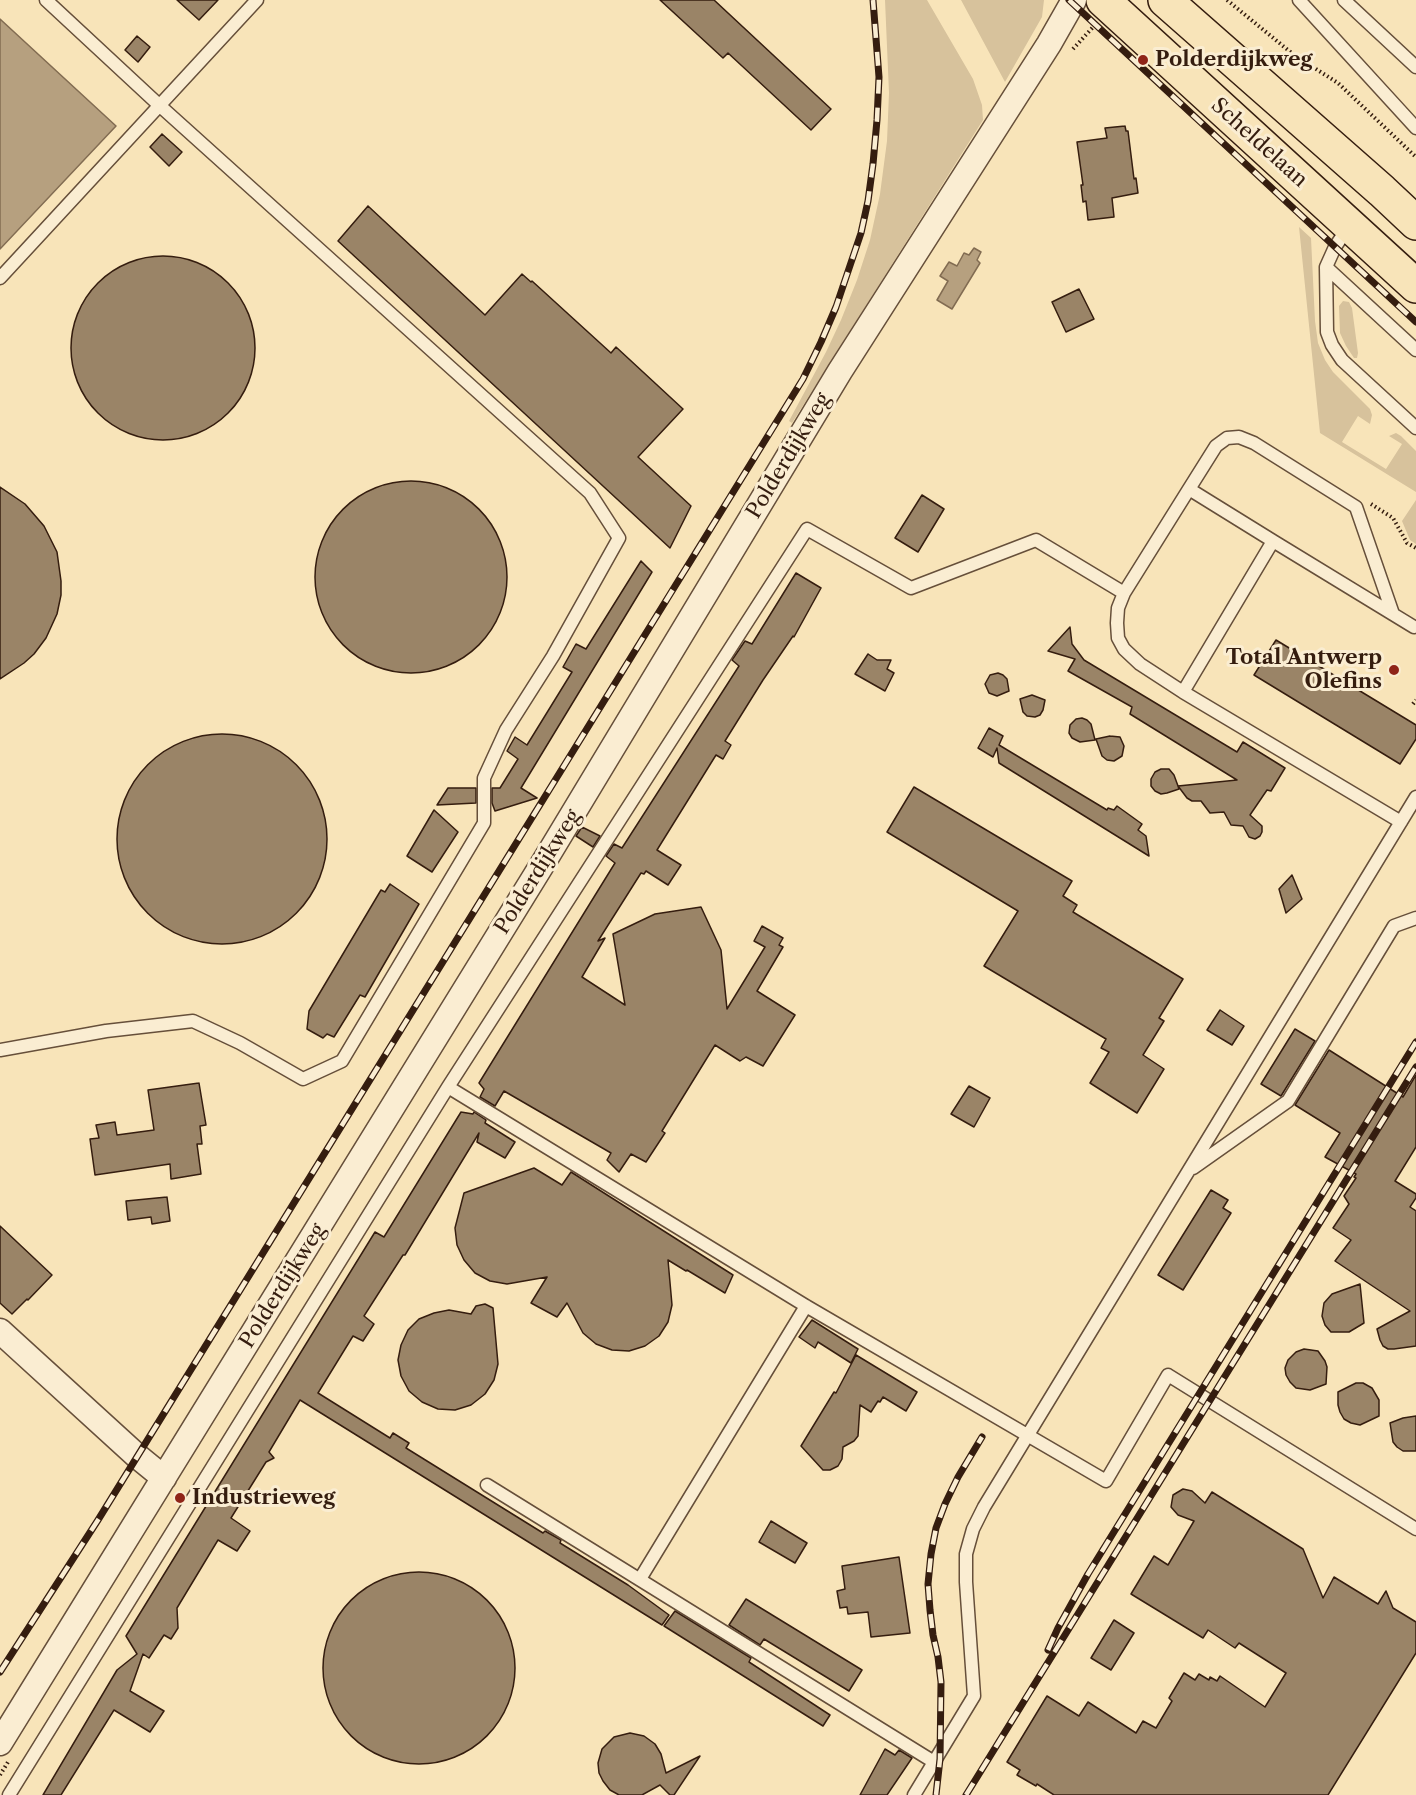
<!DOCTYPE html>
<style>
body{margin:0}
canvas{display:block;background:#f8e4b9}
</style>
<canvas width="1416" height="1795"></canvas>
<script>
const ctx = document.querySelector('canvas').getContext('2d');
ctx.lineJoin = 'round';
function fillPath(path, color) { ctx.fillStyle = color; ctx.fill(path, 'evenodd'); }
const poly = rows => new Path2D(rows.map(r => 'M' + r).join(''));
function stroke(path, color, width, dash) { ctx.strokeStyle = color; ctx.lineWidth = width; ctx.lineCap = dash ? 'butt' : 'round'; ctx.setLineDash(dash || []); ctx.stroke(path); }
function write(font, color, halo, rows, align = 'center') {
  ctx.font = font + ' "Libre Caslon Text",serif'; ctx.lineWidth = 6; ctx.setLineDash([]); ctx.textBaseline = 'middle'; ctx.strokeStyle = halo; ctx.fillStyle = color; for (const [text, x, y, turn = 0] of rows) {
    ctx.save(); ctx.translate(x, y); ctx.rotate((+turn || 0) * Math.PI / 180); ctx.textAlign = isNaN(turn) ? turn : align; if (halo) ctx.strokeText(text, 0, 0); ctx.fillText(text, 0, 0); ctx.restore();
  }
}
fillPath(poly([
 [885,0,927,0,973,79,982,105,983,120,792,423,789,421,826,352,841,320,857,280,870,240,880,194,887,141,889,93],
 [961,0,1044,0,1042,17,1005,82],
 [1299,227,1311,238,1315,321,1318,343,1325,360,1333,372,1370,409,1372,415,1370,424,1358,416,1342,442,1386,469,1402,444,1389,436,1396,433,1401,436,1416,451,1416,492,1320,433],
 [1343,301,1349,302,1352,308,1358,353,1357,358,1354,358,1346,346,1340,333,1339,306],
 [1416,500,1416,544,1410,540,1402,521]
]), '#d7c29c');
const water = poly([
 [0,19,116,126,0,249,0,19],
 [974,248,981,252,977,260,980,263,952,309,937,300,948,281,940,276,949,262,957,266,964,253,969,255,974,248]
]);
fillPath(water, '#b6a07f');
stroke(water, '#826c52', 1.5);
const building = poly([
 [177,0,218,0,199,20,177,0],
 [660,0,714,0,831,109,811,130,728,53,723,58,660,0],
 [137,36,150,47,138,62,125,50,137,36],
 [1125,126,1126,131,1128,131,1134,179,1136,178,1138,193,1112,198,1114,217,1088,220,1086,201,1083,202,1081,185,1083,185,1077,142,1107,138,1105,128,1125,126],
 [162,134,182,152,169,166,150,147,162,134],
 [368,206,485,315,522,274,531,282,532,281,611,353,616,347,683,409,638,457,691,506,670,548,338,241,368,206],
 '71 348a92 92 0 1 1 184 0a92 92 0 1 1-184 0Z',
 [1079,289,1094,319,1066,332,1052,302,1079,289],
 '315 577a96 96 0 1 1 192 0a96 96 0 1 1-192 0Z',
 [0,487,25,504,44,526,57,552,61,581,61,595,57,614,46,638,34,654,24,663,0,679,0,487],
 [922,495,944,509,918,552,895,538,922,495],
 [641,561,652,572,521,788,537,798,495,811,492,803,492,788,500,788,518,759,507,751,515,737,527,745,572,672,563,667,576,644,586,649,641,561],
 [796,573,821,588,794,637,793,636,763,680,725,741,731,745,723,759,716,755,657,850,681,865,668,885,646,871,644,874,641,873,598,941,605,938,582,977,625,1005,613,934,655,914,701,907,721,950,727,1009,765,947,754,941,762,926,783,938,779,945,783,947,757,991,795,1015,763,1066,746,1057,740,1061,715,1045,662,1131,665,1133,646,1162,631,1154,619,1172,607,1160,611,1153,504,1091,495,1106,480,1097,484,1089,479,1083,615,863,606,856,614,844,622,848,739,666,732,660,745,641,752,644,796,573],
 [1070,627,1072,644,1084,660,1237,752,1243,742,1285,768,1271,791,1267,790,1250,815,1262,826,1262,832,1260,836,1255,839,1249,837,1243,826,1231,825,1224,812,1210,813,1201,801,1192,801,1187,798,1178,786,1179,789,1167,793,1161,794,1155,791,1151,786,1151,779,1155,772,1161,769,1169,769,1174,775,1178,786,1237,780,1130,714,1132,707,1068,671,1075,659,1048,651,1070,627],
 [1276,640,1416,725,1416,739,1400,764,1254,675,1276,640],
 [868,654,877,660,891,660,887,669,894,673,885,691,855,674,868,654],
 [998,673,1003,675,1007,679,1009,691,997,696,989,693,985,684,990,675,998,673],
 [1032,695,1045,700,1043,710,1040,715,1035,717,1027,716,1023,712,1020,699,1032,695],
 [1082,718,1087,720,1091,724,1095,740,1080,742,1072,738,1069,733,1070,725,1076,719,1082,718],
 [989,728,1003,736,999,745,1107,810,1108,808,1114,810,1117,806,1142,824,1138,830,1146,836,1149,856,999,763,997,748,993,757,978,748,989,728],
 '117 839a105 105 0 1 1 210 0a105 105 0 1 1-210 0Z',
 [1110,736,1120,737,1124,746,1122,756,1114,761,1107,760,1102,756,1096,739,1110,736],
 [914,787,1072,881,1063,896,1077,905,1073,912,1183,979,1159,1018,1164,1021,1143,1055,1164,1069,1137,1113,1090,1083,1109,1052,1101,1048,1106,1039,984,966,1018,911,887,832,914,787],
 [448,788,476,788,476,803,437,805,448,788],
 [434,810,458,832,432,872,407,856,434,810],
 [582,827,600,836,593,847,576,836,582,827],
 [1292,875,1302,899,1286,913,1279,889,1292,875],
 [390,884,419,904,365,997,360,995,334,1037,327,1034,323,1038,307,1029,309,1011,381,890,385,892,390,884],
 [1220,1010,1244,1026,1232,1045,1207,1030,1220,1010],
 [1295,1029,1315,1041,1281,1096,1261,1084,1295,1029],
 [1329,1050,1403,1097,1416,1075,1416,1147,1395,1181,1416,1194,1416,1198,1410,1207,1416,1211,1416,1346,1394,1349,1388,1349,1383,1346,1380,1340,1377,1329,1410,1311,1335,1261,1351,1240,1333,1228,1349,1204,1344,1196,1356,1178,1354,1177,1356,1174,1325,1157,1340,1133,1295,1105,1329,1050],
 [199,1083,206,1125,200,1126,202,1144,197,1144,201,1174,171,1179,170,1164,95,1175,90,1139,99,1138,96,1125,115,1122,117,1135,154,1130,148,1090,199,1083],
 [969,1086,990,1098,974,1127,951,1114,969,1086],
 [461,1112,473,1114,474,1112,486,1120,485,1123,515,1142,505,1158,477,1142,479,1133,405,1255,403,1255,364,1316,374,1324,363,1341,353,1336,318,1393,390,1438,393,1433,409,1443,406,1448,543,1533,545,1531,561,1540,560,1543,628,1585,669,1615,662,1625,300,1400,269,1452,274,1458,266,1462,231,1518,250,1531,237,1551,218,1540,177,1608,178,1628,171,1639,164,1635,149,1658,143,1654,130,1691,164,1711,150,1732,114,1710,61,1795,43,1795,117,1670,137,1654,126,1636,375,1232,384,1237,461,1112],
 [534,1168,562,1185,571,1172,733,1275,725,1293,687,1270,686,1271,668,1260,672,1305,668,1322,659,1336,645,1346,629,1351,612,1350,596,1344,583,1333,567,1303,557,1317,531,1303,547,1277,507,1284,490,1281,475,1273,464,1260,457,1245,455,1228,464,1193,534,1168],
 [1211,1190,1228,1200,1223,1208,1231,1213,1183,1290,1158,1275,1211,1190],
 [167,1197,170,1221,152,1224,151,1217,128,1220,126,1201,167,1197],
 [0,1226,52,1275,28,1300,27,1299,12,1314,0,1303,0,1226],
 [1360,1284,1364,1323,1349,1332,1331,1332,1325,1325,1322,1316,1324,1303,1332,1294,1360,1284],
 [485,1304,493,1308,498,1364,494,1380,485,1394,471,1405,455,1410,438,1409,422,1402,409,1391,401,1376,398,1360,401,1345,408,1330,419,1319,434,1313,449,1310,471,1314,476,1306,485,1304],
 [812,1320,858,1349,851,1363,818,1342,815,1348,799,1337,812,1320],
 [1304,1349,1318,1351,1325,1361,1327,1367,1326,1384,1310,1390,1296,1388,1290,1382,1286,1375,1285,1368,1288,1360,1296,1352,1304,1349],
 [856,1355,917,1392,906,1411,883,1397,880,1402,878,1401,871,1412,860,1405,858,1436,854,1441,843,1447,842,1459,838,1466,830,1470,823,1470,801,1446,834,1392,836,1393,856,1355],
 [1356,1383,1363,1383,1372,1388,1379,1400,1379,1416,1360,1425,1351,1423,1344,1419,1340,1412,1338,1405,1338,1392,1356,1383],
 [1416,1416,1416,1451,1403,1451,1397,1447,1393,1442,1390,1423,1403,1418,1416,1416],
 [1183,1489,1192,1491,1205,1503,1212,1492,1303,1549,1323,1598,1334,1577,1378,1604,1386,1591,1393,1608,1416,1622,1416,1653,1328,1795,1054,1795,1037,1784,1036,1786,1017,1775,1020,1770,1007,1762,1047,1696,1079,1716,1088,1702,1136,1733,1143,1721,1156,1728,1172,1701,1169,1698,1184,1673,1195,1680,1199,1674,1209,1680,1210,1677,1217,1681,1220,1676,1265,1707,1286,1673,1239,1643,1235,1648,1208,1630,1203,1638,1131,1594,1154,1556,1168,1565,1194,1521,1178,1515,1171,1507,1173,1495,1183,1489],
 [771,1521,807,1543,795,1563,759,1542,771,1521],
 [899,1557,910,1633,871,1637,868,1612,848,1614,847,1607,840,1608,837,1591,845,1589,842,1566,899,1557],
 '323 1668a96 96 0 1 1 192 0a96 96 0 1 1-192 0Z',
 [746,1599,862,1670,849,1691,764,1639,760,1645,729,1625,746,1599],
 [675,1611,751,1658,749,1662,830,1715,823,1726,664,1626,675,1611],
 [1114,1620,1134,1633,1111,1670,1091,1658,1114,1620],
 [630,1733,644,1736,655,1744,661,1754,666,1773,700,1756,674,1795,670,1795,660,1785,642,1795,619,1795,610,1790,603,1781,599,1773,598,1763,602,1749,614,1737,630,1733],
 [885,1749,895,1755,899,1750,912,1758,887,1795,860,1795,885,1749]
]);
fillPath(building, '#9a8467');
stroke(building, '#351d0f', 1.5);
const lane = poly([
 [1299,0,1416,128],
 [1344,0,1416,67],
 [1349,226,1335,247,1326,267,1327,332,1332,345,1342,360,1416,428],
 [1326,267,1416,350],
 [0,278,257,0],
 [1189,489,1216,446,1227,438,1239,437,1254,443,1356,507,1393,614],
 [1183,692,1140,664,1124,649,1118,638,1117,623,1118,608,1124,593,1189,489,1273,541],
 [1401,822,1183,692,1273,541,1414,627],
 [0,1050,106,1031,193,1021,240,1043,303,1079,342,1061,484,823,484,778,506,730,553,656,619,538,590,493,159,105,46,0],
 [448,1087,806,1306,1106,1481,1168,1375,1416,1529],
 [1193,1168,1288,1101,1394,926,1416,918],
 [487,1485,934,1762,914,1795],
 [640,1579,806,1306],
 [934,1762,974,1696,966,1582,966,1554,973,1529,984,1507,1416,797],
 [9,1795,448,1087,807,529,911,588,1036,540,1124,593]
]);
const street = poly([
 [0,1331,137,1456,164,1478],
 [0,1743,545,860,840,371,1049,44,1074,0]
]);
const primary = poly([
 [1103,0,1416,286],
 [1165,0,1382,191,1416,223]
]);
stroke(lane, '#664f3a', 15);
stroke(street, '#664f3a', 27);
stroke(primary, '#351d0f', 36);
stroke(poly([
 [1227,0,1294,55,1338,83,1416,157],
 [1073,49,1094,26],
 [1371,504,1393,518,1407,543,1416,548],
 [1413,704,1416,700],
 [0,1775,8,1762]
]), '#351d0f', 4, [1.5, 3]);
stroke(lane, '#faedd2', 12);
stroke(street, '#faedd2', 24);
stroke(primary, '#f8e4b9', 33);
const rail = poly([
 [1069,0,1416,322],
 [1048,1650,1058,1628,1088,1574,1416,1042],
 [0,1672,98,1520,803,379,821,342,836,307,861,233,868,201,873,164,877,120,879,77,873,0],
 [936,1795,940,1759,941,1682,938,1657,933,1635,930,1610,928,1584,931,1554,936,1528,945,1504,958,1477,982,1437],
 [966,1795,1416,1067]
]);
stroke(rail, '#351d0f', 7);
stroke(rail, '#faedd2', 4.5, [14]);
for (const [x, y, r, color] of [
 [1143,60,6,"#8f2418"],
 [1394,670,6,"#8f2418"],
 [180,1498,6,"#8f2418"]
]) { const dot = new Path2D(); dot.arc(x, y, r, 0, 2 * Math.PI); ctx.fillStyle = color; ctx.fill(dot); stroke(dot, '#faedd2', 2); }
write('bold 21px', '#351d0f', '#faedd2', [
 ["Polderdijkweg",1155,60],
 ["Total Antwerp",1382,658,"right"],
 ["Olefins",1382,682,"right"],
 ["Industrieweg",192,1498]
], 'left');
write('21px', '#351d0f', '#faedd2', [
 ["Scheldelaan",1259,143,42],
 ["Polderdijkweg",789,456,-59],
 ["Polderdijkweg",538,872,-58],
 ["Polderdijkweg",283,1286,-58]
]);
</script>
